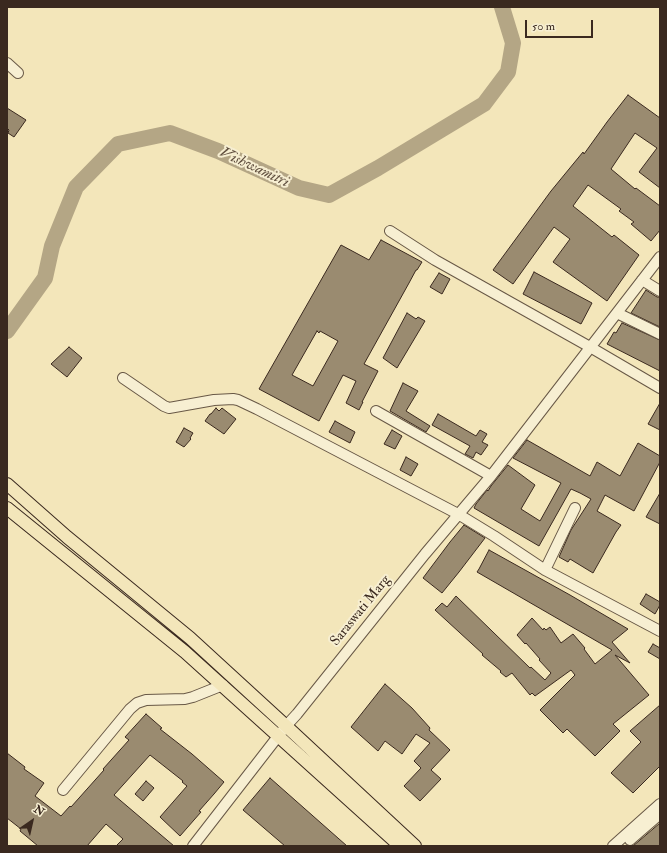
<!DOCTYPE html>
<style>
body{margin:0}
#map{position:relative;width:667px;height:853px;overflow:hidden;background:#f3e6ba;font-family:"IM FELL Double Pica",serif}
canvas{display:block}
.frame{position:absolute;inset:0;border:8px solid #3a291f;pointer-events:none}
.north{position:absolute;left:12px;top:801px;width:40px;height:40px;-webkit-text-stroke:3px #f7efd2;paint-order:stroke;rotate:34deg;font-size:11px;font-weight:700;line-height:16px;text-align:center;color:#3a291f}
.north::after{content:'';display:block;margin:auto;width:14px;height:18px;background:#3a291f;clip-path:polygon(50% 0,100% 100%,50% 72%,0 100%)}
.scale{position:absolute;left:525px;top:20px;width:68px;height:18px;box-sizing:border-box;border:2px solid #3a291f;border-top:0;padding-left:5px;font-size:12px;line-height:14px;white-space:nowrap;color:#3a291f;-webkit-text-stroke:3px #f7efd2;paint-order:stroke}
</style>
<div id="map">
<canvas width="667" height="853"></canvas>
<div class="frame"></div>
<div class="north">N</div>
<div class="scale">50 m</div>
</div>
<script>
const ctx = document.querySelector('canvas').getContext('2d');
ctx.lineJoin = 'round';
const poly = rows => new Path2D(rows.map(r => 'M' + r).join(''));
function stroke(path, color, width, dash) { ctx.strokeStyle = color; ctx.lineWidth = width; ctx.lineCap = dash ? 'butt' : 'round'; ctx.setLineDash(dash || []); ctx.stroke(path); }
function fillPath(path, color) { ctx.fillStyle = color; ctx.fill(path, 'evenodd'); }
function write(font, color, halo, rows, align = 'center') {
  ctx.font = font + ' "IM FELL Double Pica",serif'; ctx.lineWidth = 4; ctx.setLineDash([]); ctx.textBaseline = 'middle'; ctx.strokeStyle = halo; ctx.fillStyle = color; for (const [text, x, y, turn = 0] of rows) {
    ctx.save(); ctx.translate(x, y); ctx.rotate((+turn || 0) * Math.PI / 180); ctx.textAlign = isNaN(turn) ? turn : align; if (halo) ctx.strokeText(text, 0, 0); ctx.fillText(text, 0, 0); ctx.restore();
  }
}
stroke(poly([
 [7,331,45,278,52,246,76,187,118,144,170,133,218,151,299,188,329,195,378,168,484,104,508,72,513,43,502,7]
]), '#b4a685', 16);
const building = poly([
 [628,95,660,118,660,188,639,172,657,148,635,133,611,169,635,189,636,188,660,206,660,230,651,241,631,224,634,222,619,211,621,209,588,185,573,206,612,237,614,235,639,255,607,301,553,262,570,239,554,227,513,284,493,270,551,191,583,152,584,154,607,122,628,95],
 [7,108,26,120,14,137,8,133,9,130,7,128,7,108],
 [381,240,422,262,417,270,416,270,409,283,364,364,378,371,362,402,363,402,359,410,346,403,356,381,343,375,319,421,259,389,341,245,369,260,381,240],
 [317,331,319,333,320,331,338,341,313,386,292,375,317,331],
 [534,272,592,303,581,324,523,294,534,272],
 [439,273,450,279,442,294,430,287,439,273],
 [646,290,657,297,660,297,660,327,631,313,646,290],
 [407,313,416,319,418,317,425,321,397,368,383,358,407,313],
 [622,323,660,340,660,371,607,344,614,332,616,333,622,323],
 [69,347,82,358,67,377,51,364,69,347],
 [403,383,418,391,406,411,430,426,426,432,390,411,403,383],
 [660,403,660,430,648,424,660,403],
 [216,408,219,411,222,408,236,419,224,434,205,421,210,414,211,414,216,408],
 [438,414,476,436,480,430,487,434,482,442,488,445,481,455,476,452,473,458,465,454,470,446,432,425,438,414],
 [335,421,355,432,350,443,329,432,335,421],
 [184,428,193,433,190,438,191,439,184,447,176,442,184,428],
 [392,430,402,436,395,449,384,444,392,430],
 [527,440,590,476,597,462,620,476,638,443,660,456,660,462,634,511,605,495,597,511,621,525,616,532,593,573,570,559,568,562,559,557,571,530,591,499,580,493,571,489,539,546,474,508,476,504,487,490,488,491,491,486,508,465,535,485,521,509,540,521,561,483,513,458,527,440],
 [406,457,418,464,411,476,400,470,406,457],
 [660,493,660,524,646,517,660,493],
 [464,525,485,538,459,572,442,593,423,578,450,542,464,525],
 [489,550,570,595,628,629,612,642,630,663,615,655,649,695,613,724,620,731,595,756,567,729,563,733,540,710,575,675,571,670,535,696,532,693,530,695,512,673,506,677,500,672,501,671,482,655,483,654,435,610,442,603,447,607,456,596,530,668,531,667,545,680,551,673,539,660,540,659,526,643,525,644,517,635,532,618,543,630,544,628,546,630,550,627,561,643,573,634,585,648,584,649,595,664,612,650,477,572,479,569,489,550],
 [646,594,660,602,660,605,655,614,640,604,646,594],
 [653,644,660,648,660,659,648,652,653,644],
 [385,684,412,708,430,728,429,730,450,750,431,770,441,779,420,801,404,786,421,768,414,761,430,743,416,734,402,754,385,741,378,751,351,727,385,684],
 [660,705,660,766,633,793,611,773,641,742,630,731,660,705],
 [146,714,162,728,160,729,192,754,224,782,214,794,199,811,201,812,180,836,160,817,187,786,182,782,183,781,150,755,114,795,174,846,116,846,123,839,106,824,87,846,38,846,20,831,21,829,7,818,7,753,25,767,24,769,44,783,35,796,61,816,70,806,71,807,104,770,103,769,129,740,125,737,146,714],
 [270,778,347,846,285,846,243,810,270,778],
 [146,781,154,788,143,801,135,794,146,781],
 [660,823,660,846,633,846,660,823]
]);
fillPath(building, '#9a8b70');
stroke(building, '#3a291f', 1);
const minor = poly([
 [7,63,18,73],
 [390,231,435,260,590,347,660,388],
 [642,280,660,291],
 [617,313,660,334],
 [123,378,164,406,169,408,214,400,233,399,238,400,257,409,458,514,494,536,545,570,660,631],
 [376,411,491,476],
 [545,570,575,508],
 [63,790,130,709,137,703,146,700,185,699,193,697,223,685],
 [630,840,660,814],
 [193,846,286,726,297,714,425,554,491,476,660,257],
 [613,846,660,804]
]);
const major = poly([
 [7,484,67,537,190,638,286,726,415,846],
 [7,508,185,652,400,846]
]);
stroke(minor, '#685846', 12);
stroke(major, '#3a291f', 14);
stroke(minor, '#f7efd2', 10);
stroke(major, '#f3e6ba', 12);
write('14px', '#3a291f', '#f7efd2', [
 ["Saraswati Marg",361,611,-51]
]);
write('italic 15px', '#5f4e3e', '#f7efd2', [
 ["Vishwamitri",254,168,25]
]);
</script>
